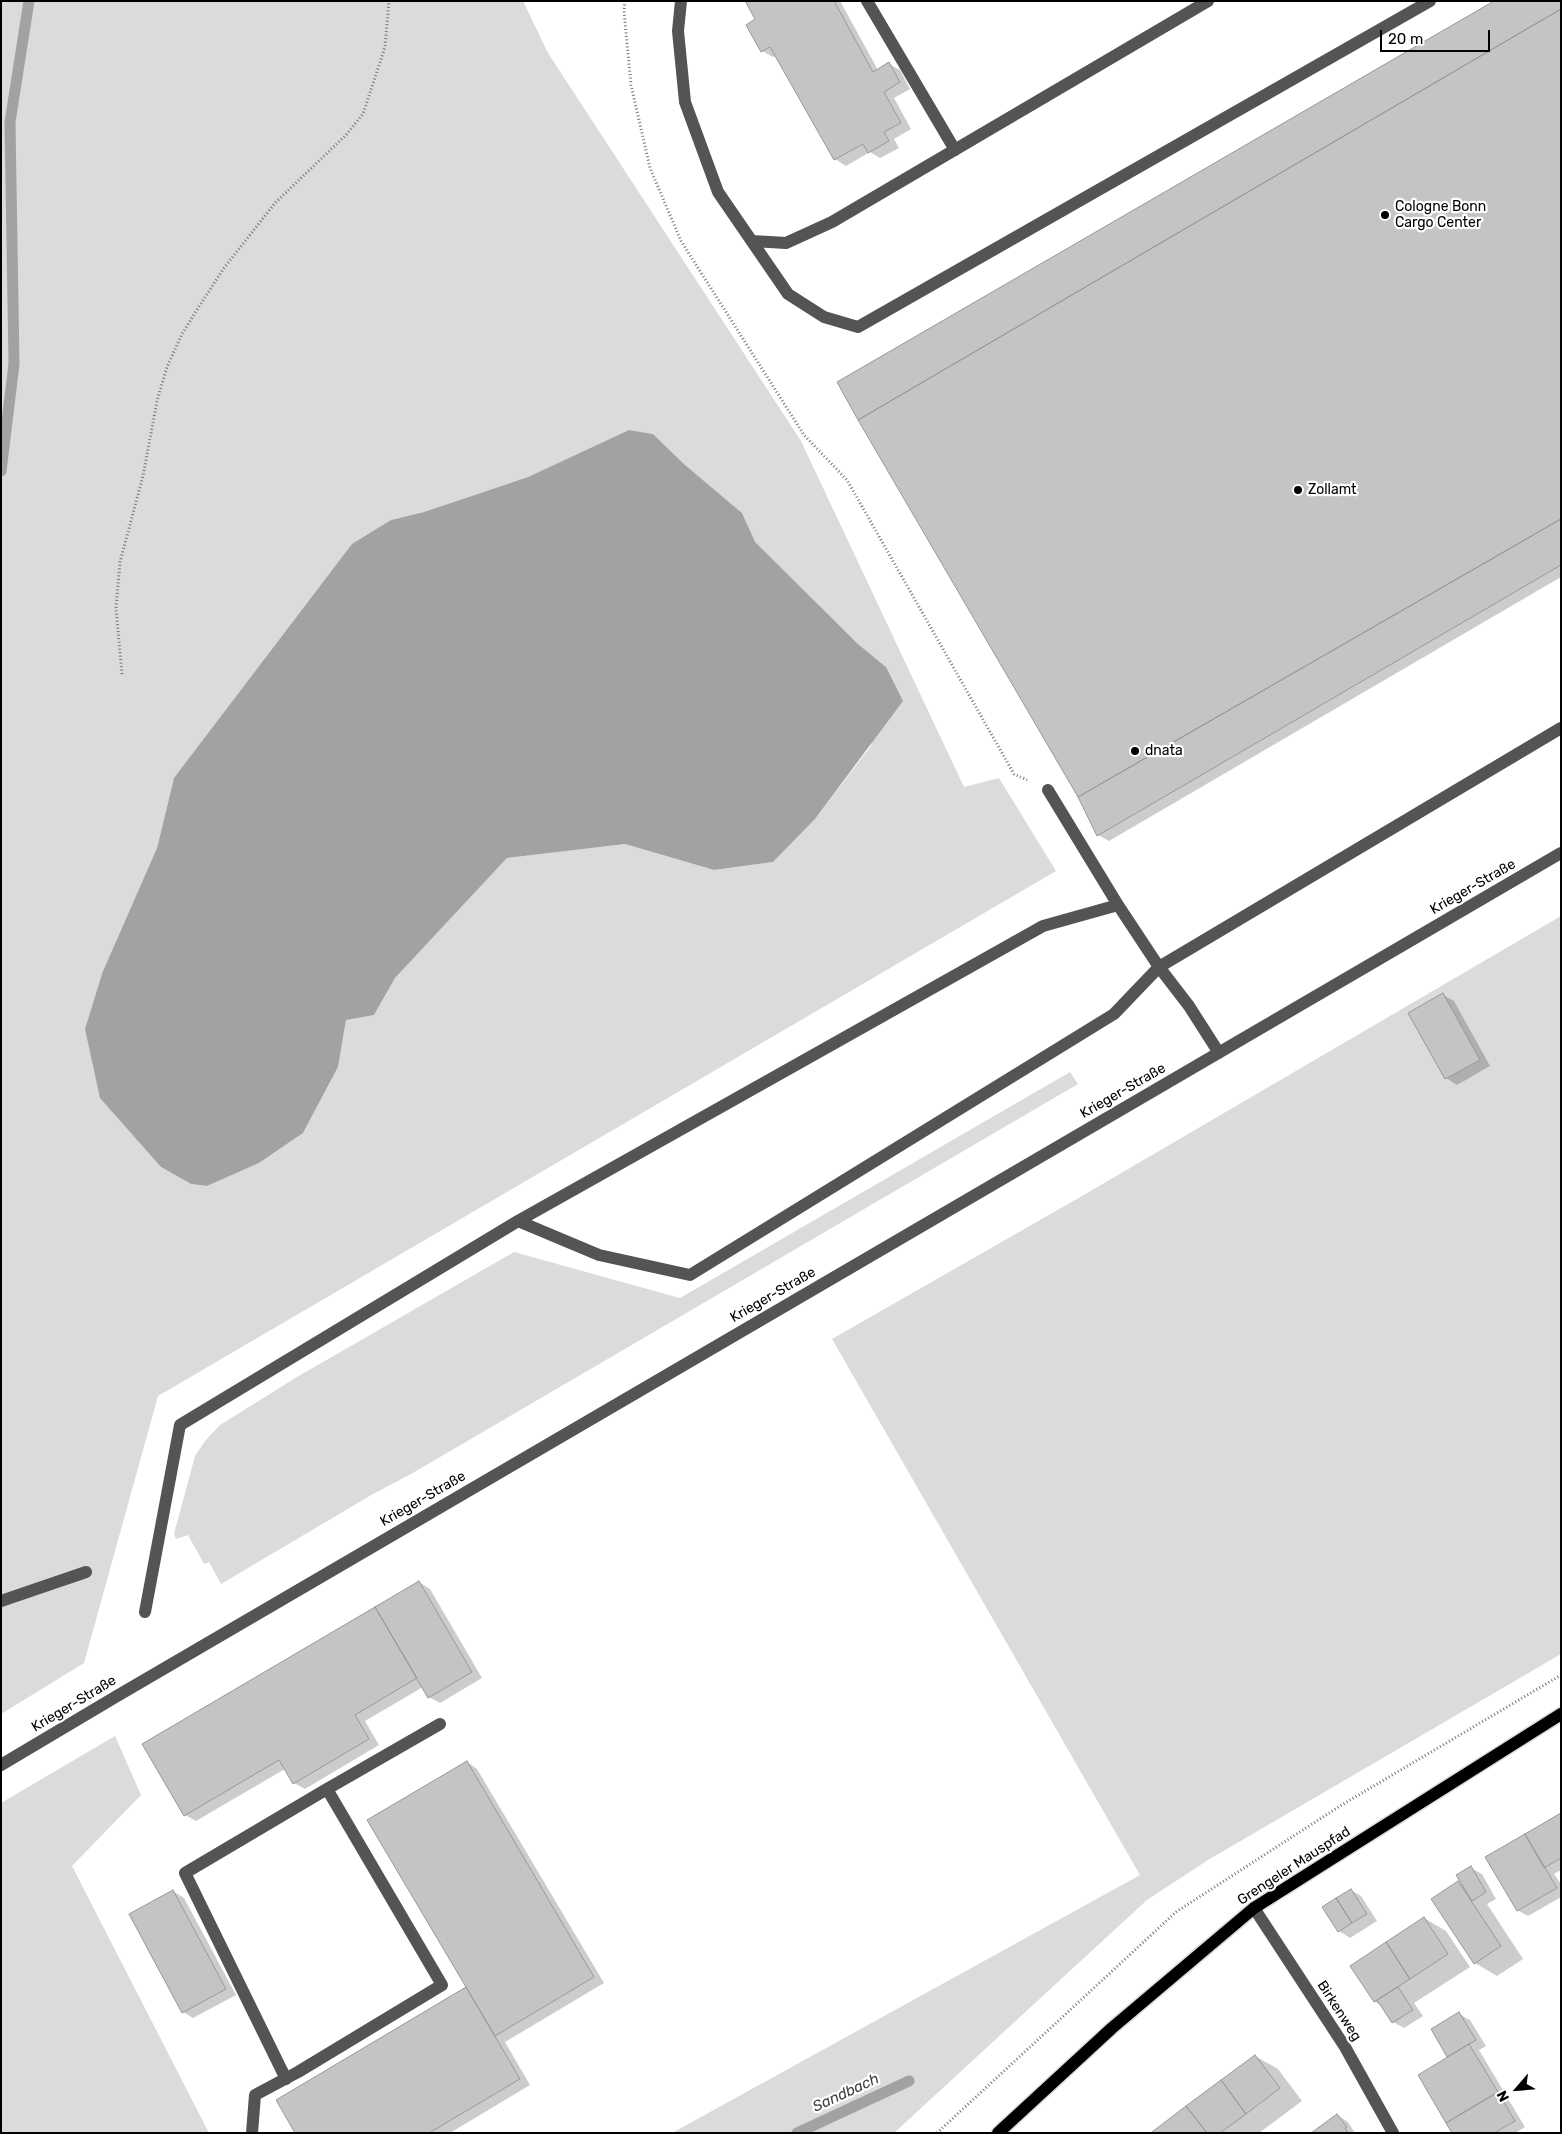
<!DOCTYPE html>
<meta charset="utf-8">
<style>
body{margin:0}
#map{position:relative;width:1562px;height:2134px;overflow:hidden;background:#fff;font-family:Rubik,sans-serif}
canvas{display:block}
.frame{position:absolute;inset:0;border:2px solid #000;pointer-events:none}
.north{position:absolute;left:1492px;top:2064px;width:50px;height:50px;-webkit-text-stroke:4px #fff;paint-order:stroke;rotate:243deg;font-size:14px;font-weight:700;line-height:20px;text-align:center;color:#000}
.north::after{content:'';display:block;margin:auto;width:18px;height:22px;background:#000;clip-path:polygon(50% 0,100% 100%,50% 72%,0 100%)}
.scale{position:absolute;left:1380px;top:30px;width:110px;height:22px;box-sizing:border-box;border:2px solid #000;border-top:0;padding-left:6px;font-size:15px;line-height:18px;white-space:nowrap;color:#000;-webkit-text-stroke:4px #fff;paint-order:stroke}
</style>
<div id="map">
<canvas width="1562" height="2134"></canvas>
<div class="frame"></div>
<div class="north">N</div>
<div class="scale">20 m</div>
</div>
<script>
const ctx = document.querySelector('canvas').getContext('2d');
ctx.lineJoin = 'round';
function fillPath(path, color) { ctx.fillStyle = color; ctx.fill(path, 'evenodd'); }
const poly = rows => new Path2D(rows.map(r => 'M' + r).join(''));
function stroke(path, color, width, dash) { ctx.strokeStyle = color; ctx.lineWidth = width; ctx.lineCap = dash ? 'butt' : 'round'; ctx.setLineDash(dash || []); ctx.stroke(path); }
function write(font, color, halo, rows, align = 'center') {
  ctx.font = font + ' Rubik,sans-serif'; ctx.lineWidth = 4.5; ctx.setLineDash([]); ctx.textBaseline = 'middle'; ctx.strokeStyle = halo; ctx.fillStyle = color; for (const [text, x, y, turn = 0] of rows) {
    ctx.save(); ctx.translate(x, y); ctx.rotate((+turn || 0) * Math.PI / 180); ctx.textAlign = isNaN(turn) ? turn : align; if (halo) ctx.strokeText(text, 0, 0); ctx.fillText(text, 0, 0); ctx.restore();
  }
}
fillPath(poly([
 [1,1,523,1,548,53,801,441,964,787,999,778,1056,871,158,1396,84,1663,1,1714],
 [629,430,653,434,684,464,742,513,754,542,858,644,886,667,871,746,815,819,773,862,714,870,625,844,507,858,395,978,374,1015,346,1019,338,1067,303,1133,259,1163,207,1186,191,1184,161,1167,103,971,157,848,174,778,391,520,424,512,528,477],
 [1561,916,1561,1654,1208,1860,1147,1900,894,2133,672,2133,1140,1875,832,1339,1082,1196],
 [1070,1072,1078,1084,411,1474,373,1494,221,1584,209,1562,204,1564,188,1535,176,1539,174,1534,195,1456,205,1441,220,1425,297,1377,514,1252,680,1298],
 [115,1736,141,1795,72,1866,209,2133,1,2133,1,1803]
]), '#dbdbdb');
fillPath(poly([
 [629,430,653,434,684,464,742,513,755,542,858,644,886,667,903,701,815,819,773,862,714,870,625,844,507,858,395,978,374,1015,346,1020,338,1067,303,1133,259,1163,207,1186,191,1184,161,1167,100,1098,85,1029,103,971,157,848,174,778,352,544,391,520,424,512,528,477]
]), '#a2a2a2');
fillPath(poly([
 [746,1,840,1,878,70,889,64,900,70,910,89,894,98,911,129,894,139,899,148,880,158,870,152,846,166,835,159,777,55,773,57,762,51,757,20],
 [1561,1,1561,577,1109,841,1098,835],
 [1443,995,1454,1001,1490,1066,1457,1085,1446,1078],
 [419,1582,430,1589,482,1678,440,1703,429,1697,423,1687,365,1721,379,1745,305,1789,294,1783,285,1769,196,1821,185,1815],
 [467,1762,477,1769,604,1983,505,2042,530,2085,450,2133,297,2133,467,1988],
 [1561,1814,1561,1870,1554,1874,1561,1884,1561,1897,1528,1916,1517,1910],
 [1471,1868,1482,1874,1496,1899,1487,1904,1523,1959,1497,1976,1475,1963,1458,1882,1464,1886],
 [1351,1890,1361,1896,1377,1921,1350,1938,1339,1931],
 [173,1891,184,1898,236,1995,193,2018,183,2012],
 [1424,1918,1446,1931,1470,1967,1414,2003,1423,2016,1404,2028,1393,2022,1382,2006,1375,2002,1352,1966],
 [1459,2014,1470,2020,1486,2046,1479,2050,1525,2127,1515,2133,1453,2133,1449,2058,1433,2029],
 [1255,2056,1278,2069,1302,2101,1259,2133,1153,2133],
 [1337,2115,1348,2122,1355,2133,1313,2133]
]), '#0003');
stroke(poly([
 [1,471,14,364,10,122,29,1],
 [797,2133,909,2081]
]), '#a2a2a2', 11);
const building = poly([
 [745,1,834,1,873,72,889,62,900,82,884,92,901,123,884,132,889,141,868,153,863,144,834,160,770,47,761,52,746,25,755,19,745,1],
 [1494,1,1561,1,1561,9,858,420,837,382,1494,1],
 [1561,9,1561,519,1078,797,858,420,1561,9],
 [1561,519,1561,565,1097,836,1078,797,1561,519],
 [1443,993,1480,1060,1445,1079,1408,1013,1443,993],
 [419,1581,472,1672,428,1698,375,1607,419,1581],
 [375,1607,417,1678,355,1715,369,1739,293,1784,279,1760,184,1816,142,1744,375,1607],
 [467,1761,594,1977,495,2036,367,1820,467,1761],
 [1561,1813,1561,1858,1544,1868,1525,1834,1561,1813],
 [1525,1834,1557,1888,1517,1911,1485,1857,1525,1834],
 [1471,1866,1486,1892,1472,1901,1456,1875,1471,1866],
 [1458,1881,1501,1946,1474,1964,1431,1899,1458,1881],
 [1351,1889,1367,1914,1352,1923,1336,1898,1351,1889],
 [173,1890,226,1989,182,2013,129,1914,173,1890],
 [1336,1898,1352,1923,1338,1932,1322,1907,1336,1898],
 [1424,1917,1448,1954,1410,1979,1386,1942,1424,1917],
 [1386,1942,1410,1979,1374,2002,1350,1966,1386,1942],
 [466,1987,520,2079,429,2133,295,2133,276,2100,466,1987],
 [1398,1987,1413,2010,1392,2023,1377,2000,1398,1987],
 [1459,2012,1476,2040,1447,2057,1431,2029,1459,2012],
 [1469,2044,1498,2092,1446,2123,1418,2075,1469,2044],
 [1255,2055,1280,2088,1246,2114,1221,2080,1255,2055],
 [1221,2080,1246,2114,1220,2133,1207,2133,1186,2106,1221,2080],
 [1498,2092,1515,2121,1494,2133,1452,2133,1446,2123,1498,2092],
 [1186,2106,1207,2133,1153,2133,1152,2132,1186,2106],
 [1337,2114,1347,2127,1345,2128,1348,2133,1311,2133,1337,2114]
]);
fillPath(building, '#c4c4c4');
stroke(building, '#989898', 1);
const major = poly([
 [998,2133,1112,2028,1254,1908,1561,1714]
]);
stroke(major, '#dbdbdb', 15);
stroke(poly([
 [625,1,624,11,631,85,650,168,681,241,804,435,847,480,1014,774,1027,780],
 [122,674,116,608,120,562,143,476,157,401,167,367,182,334,200,305,224,268,253,231,275,203,346,135,363,114,385,47,389,1],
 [937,2133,1176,1912,1340,1806,1561,1675]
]), '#767676', 3, [1, 2.5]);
stroke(poly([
 [681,1,678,31,685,102,718,192,788,294,824,317,858,327,1430,1],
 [867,1,955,150],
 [752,241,786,243,832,222,1208,1],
 [1048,790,1118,905,1159,967,1189,1006,1219,1053],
 [518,1221,599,1255,690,1275,1114,1014,1159,967,1561,728],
 [1,1601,86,1572],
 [145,1612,180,1425,518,1221,1043,926,1118,905],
 [1,1765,117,1696,1561,853],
 [1254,1908,1345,2047,1393,2133],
 [286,2079,185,1873,327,1789],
 [252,2133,255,2095,298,2072,442,1985,327,1789,440,1724]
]), '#545454', 12);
stroke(major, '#000', 12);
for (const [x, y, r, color] of [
 [1385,215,5,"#000"],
 [1298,490,5,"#000"],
 [1135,751,5,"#000"]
]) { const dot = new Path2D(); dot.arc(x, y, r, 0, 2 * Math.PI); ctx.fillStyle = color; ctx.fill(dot); stroke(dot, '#fff', 2); }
write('14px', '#000', '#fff', [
 ["Cologne Bonn",1395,207],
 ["Cargo Center",1395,223],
 ["Zollamt",1308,490],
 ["dnata",1145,751]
], 'left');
write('14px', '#000', '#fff', [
 ["Krieger-Straße",1473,887,-30],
 ["Krieger-Straße",1123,1091,-30],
 ["Krieger-Straße",773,1295,-30],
 ["Krieger-Straße",423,1499,-30],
 ["Krieger-Straße",74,1704,-31],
 ["Grengeler Mauspfad",1294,1866,-33],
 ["Birkenweg",1339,2011,57]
]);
write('italic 15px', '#434343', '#fff', [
 ["Sandbach",846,2093,-25]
]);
</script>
